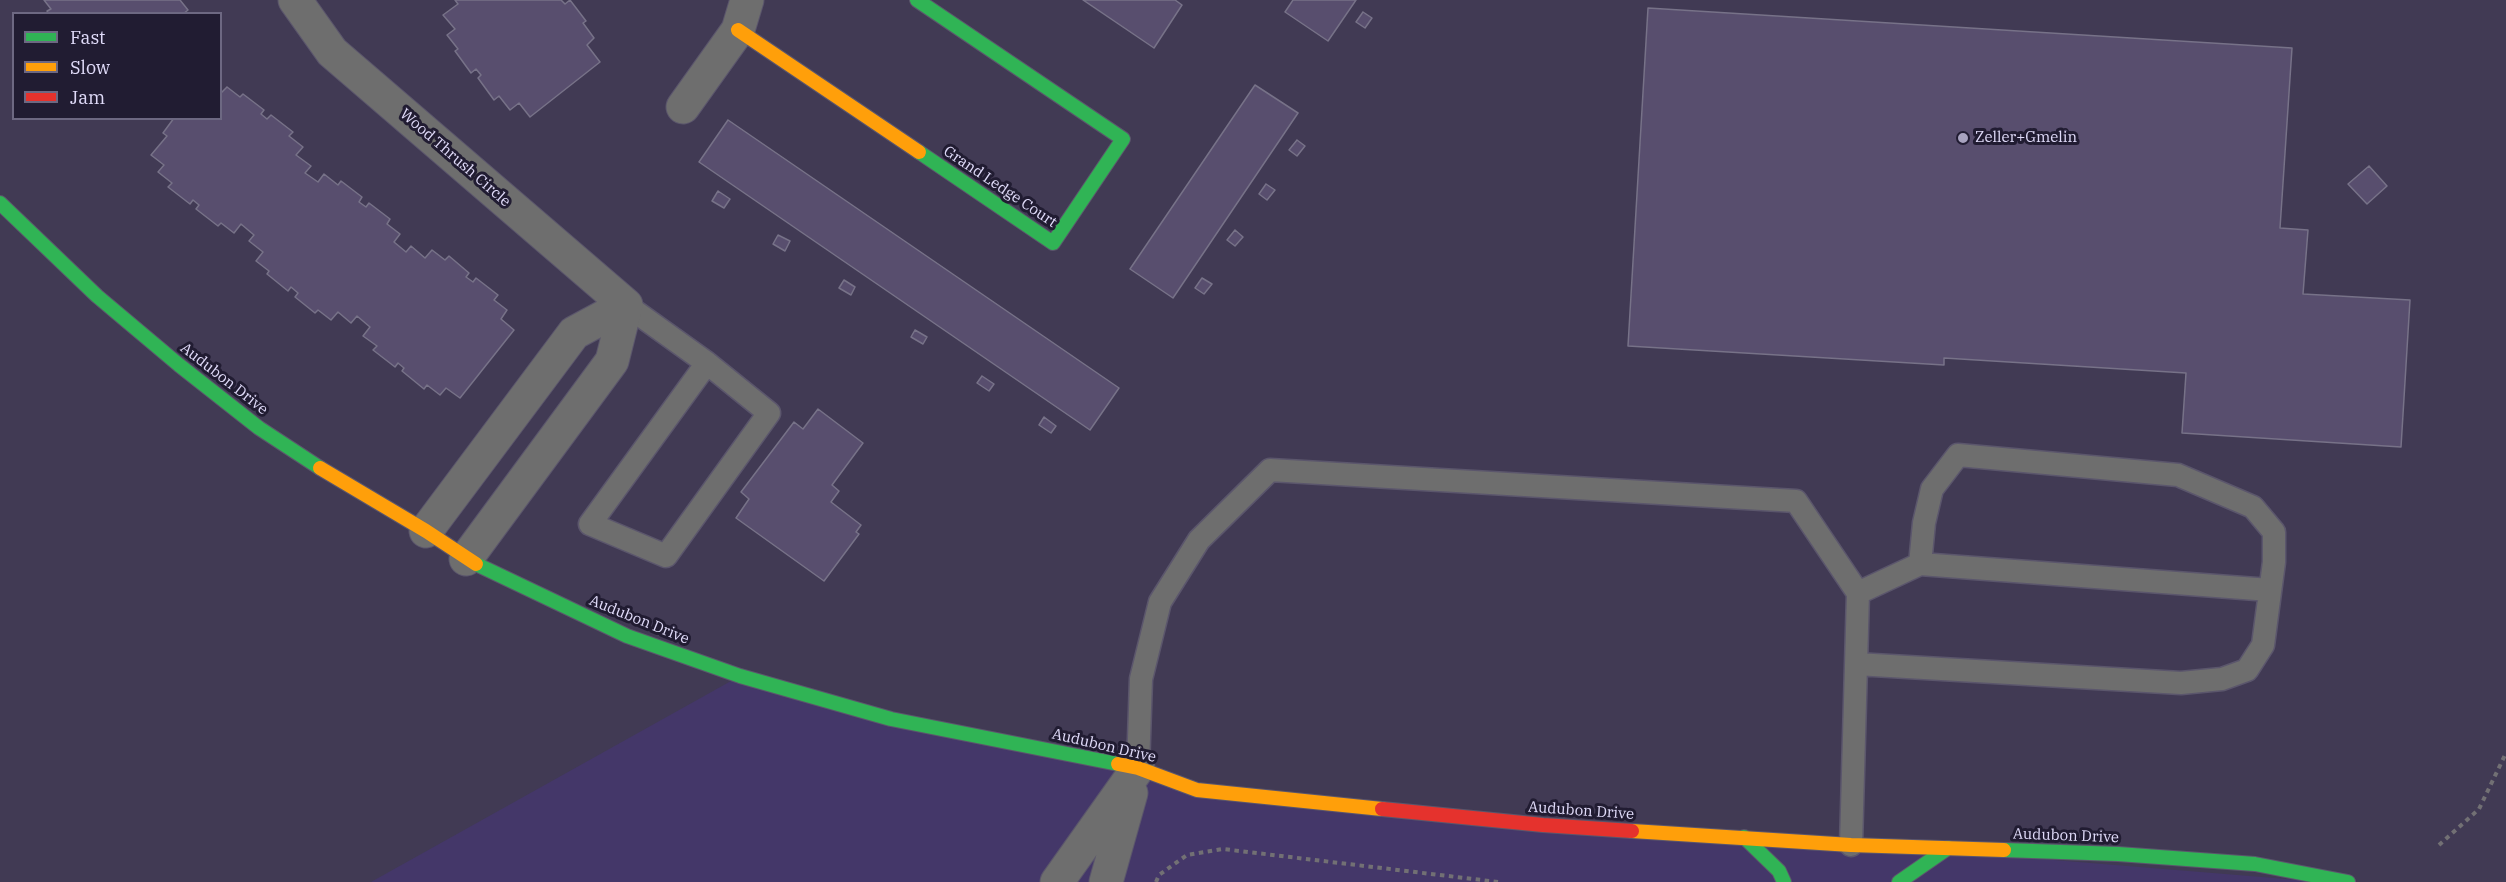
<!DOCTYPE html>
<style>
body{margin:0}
#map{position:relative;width:2506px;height:882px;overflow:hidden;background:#413a54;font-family:"IBM Plex Serif",serif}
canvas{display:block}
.legend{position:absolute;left:12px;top:12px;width:210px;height:108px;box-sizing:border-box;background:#211c32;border:2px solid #6d6882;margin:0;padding:8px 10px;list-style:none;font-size:18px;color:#e0dbf9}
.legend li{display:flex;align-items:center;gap:12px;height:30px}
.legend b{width:30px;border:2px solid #6d6882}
</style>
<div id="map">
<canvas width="2506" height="882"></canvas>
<ul class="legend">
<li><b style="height:8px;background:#30b455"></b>Fast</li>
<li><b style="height:8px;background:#ff9f0a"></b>Slow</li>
<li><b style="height:8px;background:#e5322d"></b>Jam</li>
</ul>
</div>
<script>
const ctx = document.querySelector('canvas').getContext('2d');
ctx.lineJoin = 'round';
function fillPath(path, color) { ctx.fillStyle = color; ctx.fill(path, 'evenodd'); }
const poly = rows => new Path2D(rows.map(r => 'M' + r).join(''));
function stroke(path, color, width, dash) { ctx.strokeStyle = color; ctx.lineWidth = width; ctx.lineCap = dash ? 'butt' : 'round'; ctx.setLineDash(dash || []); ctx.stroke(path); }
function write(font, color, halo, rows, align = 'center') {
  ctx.font = font + ' "IBM Plex Serif",serif'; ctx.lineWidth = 6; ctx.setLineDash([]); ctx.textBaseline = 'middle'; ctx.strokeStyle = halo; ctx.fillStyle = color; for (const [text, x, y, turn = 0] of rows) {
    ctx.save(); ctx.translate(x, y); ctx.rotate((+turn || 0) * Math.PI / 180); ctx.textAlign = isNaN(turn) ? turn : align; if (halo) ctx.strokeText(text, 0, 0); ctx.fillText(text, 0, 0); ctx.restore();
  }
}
fillPath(poly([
 [740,676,1197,790,2323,882,371,882]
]), '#443769');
const building = poly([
 [44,0,180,0,188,10,183,14,49,14,47,11,51,9,44,0],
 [455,0,561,0,565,4,570,0,586,21,583,23,594,38,587,45,600,62,530,117,519,103,510,110,499,96,494,100,478,78,481,75,476,69,471,73,455,51,458,49,447,35,455,29,443,15,458,4,455,0],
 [1083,0,1175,0,1182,5,1154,48,1083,0],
 [1293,0,1356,0,1328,41,1285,12,1293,0],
 [1648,8,2292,48,2280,228,2308,230,2303,294,2410,300,2401,447,2182,433,2186,373,1944,358,1944,365,1628,346,1648,8],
 [1363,12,1372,18,1365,28,1356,22,1363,12],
 [1255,85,1298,113,1173,298,1130,269,1255,85],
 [227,87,240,97,243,94,264,110,261,114,267,119,271,115,293,132,289,136,303,147,296,155,311,166,305,173,318,182,324,174,338,185,341,181,362,197,359,202,366,207,369,203,390,219,387,224,400,234,394,242,406,252,411,246,425,258,432,250,445,260,449,256,469,273,466,277,473,282,476,278,498,295,494,300,507,310,501,319,514,330,460,398,446,388,440,395,427,385,424,389,402,371,404,368,398,363,395,367,373,350,377,346,363,336,370,327,357,316,351,323,338,312,331,320,318,310,315,313,295,297,298,293,291,287,288,291,267,274,269,271,256,261,263,252,249,241,254,235,241,224,234,233,221,223,218,226,196,209,199,205,193,200,190,204,168,187,172,183,158,172,164,165,151,155,167,136,163,133,174,118,220,118,220,94,227,87],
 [728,120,1119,388,1090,430,699,162,728,120],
 [1297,140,1305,146,1297,156,1289,150,1297,140],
 [2369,166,2387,186,2367,204,2348,184,2369,166],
 [1266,184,1275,190,1267,200,1259,194,1266,184],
 [718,191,730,199,724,208,712,201,718,191],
 [1235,230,1243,237,1235,246,1227,240,1235,230],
 [778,235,790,241,785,251,773,244,778,235],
 [1202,278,1212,284,1204,294,1195,288,1202,278],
 [844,280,855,287,851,295,839,288,844,280],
 [915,330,927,337,923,344,911,337,915,330],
 [982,376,994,384,989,391,977,383,982,376],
 [818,409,863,443,832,485,839,491,831,502,861,525,856,532,859,534,824,581,736,518,749,499,741,492,794,422,803,429,818,409],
 [1044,417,1056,426,1051,433,1039,425,1044,417]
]);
fillPath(building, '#584e6e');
stroke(building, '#777288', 1.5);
const lane = poly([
 [626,305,707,363,769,413,666,556,590,524,707,363],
 [1920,564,2270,590],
 [1856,664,2181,683,2222,679,2247,670,2263,645,2274,562,2274,532,2253,507,2178,475,1958,455,1932,489,1924,523,1920,564,1858,593],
 [1138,768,1141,679,1160,602,1199,540,1270,470,1796,501,1858,593,1851,845]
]);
const street = poly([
 [295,0,332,52,626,305],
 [683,107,738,30,747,0],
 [426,531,574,333,626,305],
 [466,559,612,361,626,305],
 [1057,882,1138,768],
 [1106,882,1131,793]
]);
const fast = poly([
 [917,0,1123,139,1053,243,919,152],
 [0,203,97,296,179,365,259,428,320,468],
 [476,564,627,636,740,676,891,719,1118,764],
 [1744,837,1779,871,1784,882],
 [2004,850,2118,854,2255,864,2348,882],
 [1899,882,1948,848]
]);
const slow = poly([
 [738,30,919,152],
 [320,468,426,531,476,564],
 [1118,764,1138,768,1197,790,1382,809],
 [1632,831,1851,845,2004,850]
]);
const jam = poly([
 [1382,809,1543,825,1632,831]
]);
stroke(lane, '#5b566c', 25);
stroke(street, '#5b566c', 35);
stroke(fast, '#5b566c', 16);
stroke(slow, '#5b566c', 16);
stroke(jam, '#5b566c', 16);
stroke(poly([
 [2439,845,2479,809,2506,753],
 [1156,882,1159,875,1187,855,1223,849,1498,882]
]), '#727074', 4, [4.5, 4.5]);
stroke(lane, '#6e6e6e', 22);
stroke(street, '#6e6e6e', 33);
stroke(fast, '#30b455', 14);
stroke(slow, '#ff9f0a', 14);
stroke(jam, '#e5322d', 14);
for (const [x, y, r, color] of [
 [1963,138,6,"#a8a3bf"]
]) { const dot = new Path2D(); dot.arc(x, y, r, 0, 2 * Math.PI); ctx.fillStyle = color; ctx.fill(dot); stroke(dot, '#211c32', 2); }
write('15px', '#e0dbf9', '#211c32', [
 ["Zeller+Gmelin",1975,138]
], 'left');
write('15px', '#e0dbf9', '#211c32', [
 ["Wood Thrush Circle",455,158,41],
 ["Grand Ledge Court",1000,187,34],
 ["Audubon Drive",224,379,38],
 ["Audubon Drive",639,620,22],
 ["Audubon Drive",1104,746,13],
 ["Audubon Drive",1581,811,4],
 ["Audubon Drive",2066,836,2]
]);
</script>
